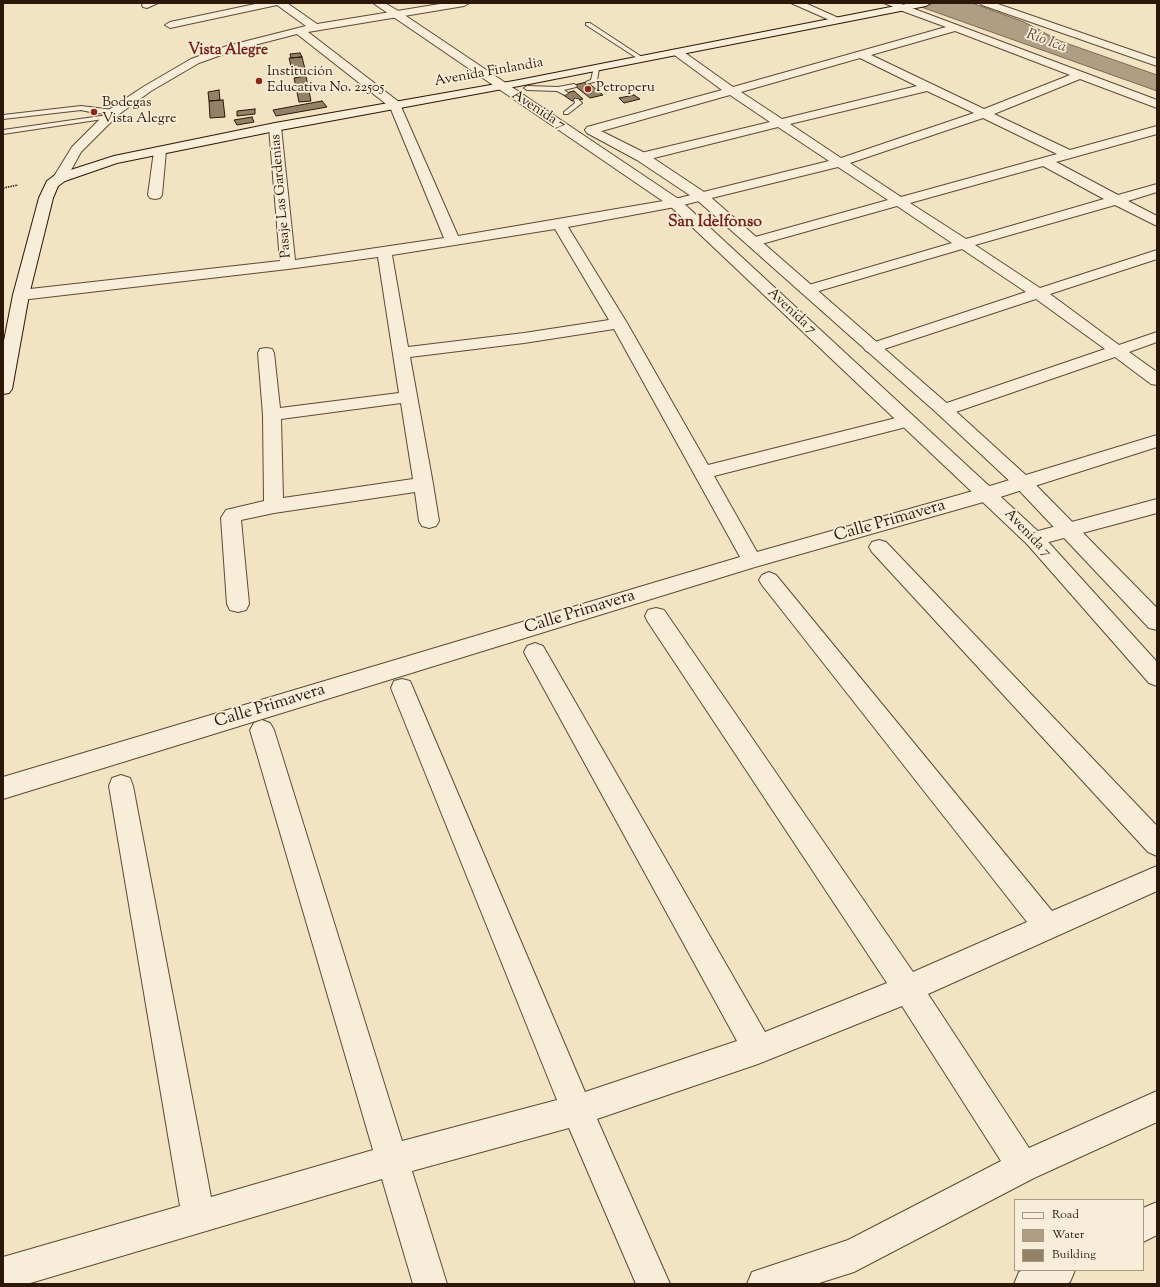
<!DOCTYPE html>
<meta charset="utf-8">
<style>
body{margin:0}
#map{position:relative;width:1160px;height:1287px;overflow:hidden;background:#f2e3c3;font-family:"Sorts Mill Goudy",serif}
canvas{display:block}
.frame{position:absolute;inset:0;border:4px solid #2d1706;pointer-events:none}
.legend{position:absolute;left:1014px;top:1199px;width:130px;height:72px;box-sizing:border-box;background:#f7edd8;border:1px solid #a69784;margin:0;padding:5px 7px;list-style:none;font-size:12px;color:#2d1706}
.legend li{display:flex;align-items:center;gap:8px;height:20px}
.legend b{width:20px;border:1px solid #a69784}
</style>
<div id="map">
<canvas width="1160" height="1287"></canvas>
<div class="frame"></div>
<ul class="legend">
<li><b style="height:5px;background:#f7edd8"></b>Road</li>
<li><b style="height:11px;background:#af9e83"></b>Water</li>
<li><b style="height:11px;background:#938168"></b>Building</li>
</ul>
</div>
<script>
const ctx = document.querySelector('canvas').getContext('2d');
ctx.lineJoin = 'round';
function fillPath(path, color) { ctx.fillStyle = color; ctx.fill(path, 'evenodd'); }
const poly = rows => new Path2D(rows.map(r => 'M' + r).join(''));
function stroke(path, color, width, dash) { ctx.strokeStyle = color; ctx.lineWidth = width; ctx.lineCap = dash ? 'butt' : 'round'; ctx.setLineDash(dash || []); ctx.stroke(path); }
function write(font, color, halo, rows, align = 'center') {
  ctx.font = font + ' "Sorts Mill Goudy",serif'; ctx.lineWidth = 3.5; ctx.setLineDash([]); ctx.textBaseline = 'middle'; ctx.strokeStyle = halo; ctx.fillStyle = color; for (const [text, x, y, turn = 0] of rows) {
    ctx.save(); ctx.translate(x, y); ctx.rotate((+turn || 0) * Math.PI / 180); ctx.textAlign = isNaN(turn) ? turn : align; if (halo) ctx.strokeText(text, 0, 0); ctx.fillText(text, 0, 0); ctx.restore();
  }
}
const water = poly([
 [910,3,972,3,1024,22,1060,41,1157,75,1157,91,910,3]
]);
fillPath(water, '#af9e83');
stroke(water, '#7b6851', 1);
const building = poly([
 [300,53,302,57,291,58,290,54,300,53],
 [302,57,306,73,293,74,289,58,302,57],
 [306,76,311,101,299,102,294,78,306,76],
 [587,82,603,95,590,98,574,85,587,82],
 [219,90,220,100,209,101,208,92,219,90],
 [574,91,583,99,572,101,562,94,574,91],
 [634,95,640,99,624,103,619,98,634,95],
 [223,100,225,117,210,118,209,101,223,100],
 [322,101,327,107,276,116,273,110,322,101],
 [255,109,255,114,237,116,237,111,255,109],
 [252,117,254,122,237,125,234,120,252,117]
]);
fillPath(building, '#938168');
stroke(building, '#2d1706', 1);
const service = poly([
 [586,23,590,23,645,59,640,60,586,25,586,23],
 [594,67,599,68,597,81,586,84,586,82,591,80,594,67],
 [574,84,577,86,576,87,564,90,568,93,565,95,557,91,527,90,524,88,527,86,558,87,574,84],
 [574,99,578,99,582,103,568,114,564,114,564,112,575,103,574,99],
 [81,106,114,110,117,112,114,114,95,113,81,110,3,119,3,115,81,106],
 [108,115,110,116,110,118,3,134,3,130,108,115]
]);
const minor = poly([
 [143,3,158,3,147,8,143,7,142,5,143,3],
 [260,3,287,3,317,24,446,3,469,3,464,6,308,32,399,102,458,236,675,199,829,161,778,127,642,161,636,157,637,154,770,122,730,95,591,134,585,130,587,127,722,90,673,54,672,52,673,50,681,50,733,87,946,27,897,9,896,7,901,4,1157,100,1157,108,1080,79,994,114,1070,150,1157,126,1157,134,1056,162,1118,195,1157,184,1157,192,1128,201,1157,216,1157,226,1115,205,975,245,1040,288,1157,250,1157,259,1050,294,1119,345,1157,332,1157,342,1129,352,1157,372,1157,385,1151,384,1115,357,950,414,944,415,938,414,935,410,938,406,1105,349,1036,299,878,351,872,353,866,351,864,348,866,345,1026,292,962,249,812,293,802,293,799,290,802,287,952,243,897,206,758,245,748,245,746,242,748,239,888,200,838,167,675,207,568,227,627,323,708,465,908,415,914,417,917,421,914,425,714,476,757,552,980,489,1157,435,1157,447,994,499,755,567,3,799,3,777,740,557,614,329,524,343,410,357,433,484,439,521,436,526,429,528,422,526,419,521,415,492,274,513,241,520,249,604,246,610,238,612,230,610,227,604,221,518,226,510,264,501,263,415,258,353,260,349,266,348,272,349,274,353,280,408,399,393,378,257,288,269,21,300,16,298,13,295,16,292,21,290,280,261,269,127,275,123,281,127,295,260,444,238,390,107,297,34,235,50,199,63,151,91,118,115,81,152,65,181,55,181,53,178,72,147,110,109,143,87,191,59,227,46,306,26,277,5,170,28,165,25,170,22,260,3],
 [955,31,1070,75,984,109,871,55,955,31],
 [860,58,917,86,782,119,741,92,860,58],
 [927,91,974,113,841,158,790,124,927,91],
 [983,118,1057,154,901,197,850,163,983,118],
 [1043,166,1104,199,966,239,910,203,1043,166],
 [555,229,609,320,524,333,408,347,392,255,555,229],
 [401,403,413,479,283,498,281,419,401,403],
 [791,3,805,3,843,20,838,23,834,22,791,3],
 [980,3,995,3,1157,59,1157,66,982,5,980,3],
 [160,147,166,151,162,195,160,198,155,199,150,198,148,195,154,151,160,147],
 [1157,499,1157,513,1034,546,1027,544,1024,539,1027,534,1157,499],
 [879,540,886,542,1157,826,1157,856,1148,852,872,552,869,547,872,542,879,540],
 [769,572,776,575,1052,911,1157,866,1157,891,928,994,1029,1148,1157,1091,1157,1122,1034,1178,854,1272,816,1284,747,1284,752,1272,848,1240,1001,1161,902,1006,758,1064,597,1119,670,1284,636,1284,569,1128,412,1171,447,1284,413,1284,382,1179,27,1284,3,1284,3,1257,180,1206,109,786,112,778,121,775,130,778,133,786,211,1197,373,1150,250,730,254,723,262,720,270,723,274,730,402,1141,557,1100,391,688,394,681,402,679,410,681,413,688,585,1092,737,1041,527,658,524,652,527,646,535,643,543,646,765,1032,887,983,648,622,645,616,648,610,656,608,664,610,913,972,1027,922,762,585,759,580,762,575,769,572],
 [1157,1202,1157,1235,1143,1242,1143,1208,1157,1202],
 [1023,1270,1075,1270,1070,1282,1066,1284,1014,1284,1019,1272,1023,1270]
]);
const tertiary = poly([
 [373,3,385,3,400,12,680,200,1041,534,1157,662,1157,686,1149,683,1027,544,670,206,373,3],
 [884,3,899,3,906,7,901,10,884,3],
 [591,126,647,154,707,194,950,406,1029,478,1157,608,1157,630,1149,628,1015,486,938,414,697,200,637,160,587,133,585,130,591,126]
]);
const secondary = poly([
 [911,3,931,3,926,6,519,86,275,131,117,163,65,181,58,186,53,198,29,295,12,389,9,393,3,394,3,346,13,295,39,198,47,181,55,175,114,156,275,123,519,80,911,3]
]);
stroke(service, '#5e4a35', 2);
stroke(minor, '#5e4a35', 2);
stroke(tertiary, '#5e4a35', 2);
stroke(secondary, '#2d1706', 2);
stroke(poly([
 [3,188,18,185]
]), '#2d1706', 1.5, [1.5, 1]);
fillPath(service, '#f7edd8');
fillPath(minor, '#f7edd8');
fillPath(tertiary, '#f7edd8');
fillPath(secondary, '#f7edd8');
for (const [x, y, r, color] of [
 [259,81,4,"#8f2418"],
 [588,89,4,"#8f2418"],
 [94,112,4,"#8f2418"]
]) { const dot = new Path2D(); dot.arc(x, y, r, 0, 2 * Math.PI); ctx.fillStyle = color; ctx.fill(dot); stroke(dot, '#f7edd8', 1.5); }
write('14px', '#2d1706', '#f7edd8', [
 ["Institución",267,73],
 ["Educativa No. 22505",267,89],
 ["Petroperu",596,89],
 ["Bodegas",102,104],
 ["Vista Alegre",102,120]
], 'left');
write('14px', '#2d1706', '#f7edd8', [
 ["Avenida Finlandia",489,73,-10],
 ["Avenida 7",538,111,33],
 ["Pasaje Las Gardenias",282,196,-95],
 ["Avenida 7",791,312,43],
 ["Avenida 7",1027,534,46]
]);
write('italic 15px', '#614d38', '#f7edd8', [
 ["Río Ica",1046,42,20]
]);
write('bold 15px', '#7a1f14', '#f7edd8', [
 ["Vista Alegre",228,51]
]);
write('bold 16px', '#7a1f14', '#f7edd8', [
 ["San Idelfonso",715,223]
]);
write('17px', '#2d1706', '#f7edd8', [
 ["Calle Primavera",890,522,-16],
 ["Calle Primavera",580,613,-17],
 ["Calle Primavera",270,707,-17]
]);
</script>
